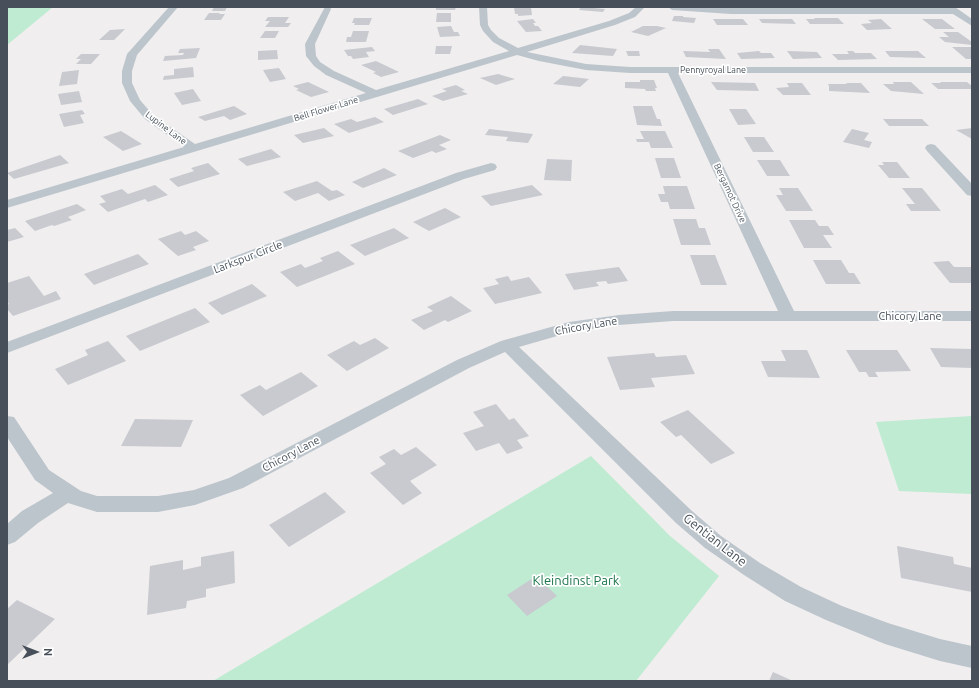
<!DOCTYPE html>
<style>
body{margin:0}
#map{position:relative;width:979px;height:688px;overflow:hidden;background:#f0eeee;font-family:Ubuntu,sans-serif}
canvas{display:block}
.frame{position:absolute;inset:0;border:8px solid #47505a;pointer-events:none}
.north{position:absolute;left:16px;top:632px;width:40px;height:40px;-webkit-text-stroke:3px #fff;paint-order:stroke;rotate:90deg;font-size:11px;font-weight:700;line-height:16px;text-align:center;color:#47505a}
.north::after{content:'';display:block;margin:auto;width:14px;height:18px;background:#47505a;clip-path:polygon(50% 0,100% 100%,50% 72%,0 100%)}
</style>
<div id="map">
<canvas width="979" height="688"></canvas>
<div class="frame"></div>
<div class="north">N</div>
</div>
<script>
const ctx = document.querySelector('canvas').getContext('2d');
ctx.lineJoin = 'round';
function fillPath(path, color) { ctx.fillStyle = color; ctx.fill(path, 'evenodd'); }
const poly = rows => new Path2D(rows.map(r => 'M' + r).join(''));
function write(font, color, halo, rows, align = 'center') {
  ctx.font = font + ' Ubuntu,sans-serif'; ctx.lineWidth = 3.5; ctx.setLineDash([]); ctx.textBaseline = 'middle'; ctx.strokeStyle = halo; ctx.fillStyle = color; for (const [text, x, y, turn = 0] of rows) {
    ctx.save(); ctx.translate(x, y); ctx.rotate((+turn || 0) * Math.PI / 180); ctx.textAlign = isNaN(turn) ? turn : align; if (halo) ctx.strokeText(text, 0, 0); ctx.fillText(text, 0, 0); ctx.restore();
  }
}
fillPath(poly([
 [7,7,53,7,7,45],
 [972,416,972,494,899,491,876,422],
 [591,456,670,536,719,576,636,681,213,681]
]), '#beebd1');
fillPath(poly([
 [214,7,227,7,225,11,212,11],
 [436,7,456,7,455,10,436,10],
 [514,7,531,7,532,15,518,16,518,14,515,14],
 [581,7,595,7,594,8,605,9,603,12,579,10],
 [209,13,220,13,219,14,225,14,221,20,204,20],
 [437,13,451,13,451,22,436,22],
 [674,16,683,16,683,17,696,18,694,23,672,21],
 [268,17,289,17,285,23,291,23,288,27,265,27,270,21,265,21],
 [354,18,372,18,369,25,354,25,355,23,352,23],
 [814,18,838,18,844,24,810,24,806,19,815,19],
 [533,19,536,23,533,23,535,26,538,26,542,31,526,32,517,21],
 [713,19,743,19,748,25,717,25],
 [759,19,792,19,796,24,762,23],
 [881,19,892,29,867,30,861,24,872,23,868,20],
 [922,19,942,19,955,29,935,29],
 [451,26,454,32,458,32,460,36,440,37,437,27],
 [643,26,657,26,666,28,648,36,631,32],
 [125,29,114,40,99,40,110,30],
 [265,31,279,31,275,38,260,38],
 [353,31,369,31,366,42,346,42,347,37,351,37],
 [943,32,958,32,972,42,972,45,945,42,939,37,949,37],
 [580,45,617,49,613,56,572,53],
 [436,46,452,46,450,54,435,54],
 [372,47,375,51,366,52,369,57,353,59,351,56,348,56,344,50],
 [952,47,972,47,972,59,966,59],
 [200,48,196,58,163,61,165,56,183,55,184,53,178,53,180,49],
 [708,49,719,49,726,59,686,57,683,51,710,52],
 [277,50,278,59,258,60,258,51],
 [626,51,639,51,640,56,628,56],
 [759,51,761,53,771,53,775,58,741,59,737,53],
 [787,51,817,52,822,58,793,59],
 [847,51,853,51,855,53,871,53,877,59,838,60,832,54,849,54],
 [885,51,918,51,926,58,890,57],
 [81,54,100,54,91,64,76,64,81,59,76,59],
 [376,61,399,72,381,77,373,73,376,72,361,65],
 [193,67,194,77,163,80,164,76,174,75,174,69],
 [279,68,286,79,270,82,263,70],
 [79,70,77,84,59,86,62,72],
 [498,74,515,79,496,85,480,78],
 [563,76,581,78,589,79,580,87,553,84],
 [640,80,654,80,657,88,655,88,656,91,646,91,645,89,625,88,625,82,640,82],
 [308,82,329,92,311,97,296,90,299,89,293,86],
 [711,82,755,83,759,91,717,90],
 [893,82,911,82,924,94,891,91,883,84,894,84],
 [940,82,967,82,972,86,972,89,938,89,931,83,941,83],
 [787,83,802,83,811,95,783,95,776,88,789,87],
 [846,83,861,83,870,93,829,91,829,86,828,84,847,84],
 [456,85,465,90,461,91,468,94,443,101,432,96,447,91,442,89],
 [193,89,201,101,182,105,174,93],
 [79,91,82,102,61,105,58,94],
 [418,99,428,104,393,115,384,109],
 [234,106,247,114,230,120,224,116,205,121,198,117],
 [633,106,652,106,657,119,660,119,662,126,637,125],
 [729,109,746,109,756,124,738,125],
 [82,110,85,114,80,115,84,123,64,127,59,114],
 [375,117,384,122,349,133,334,124,351,119,357,122],
 [883,119,922,119,929,126,889,126],
 [324,128,334,136,303,143,294,135],
 [972,128,972,139,956,130],
 [489,129,533,134,528,143,506,141,508,137,485,135],
 [852,129,869,133,864,140,872,142,869,148,843,142],
 [121,131,142,144,123,151,103,137],
 [640,131,665,131,673,148,651,148,649,142,637,142,636,139,644,139],
 [440,135,451,140,439,145,447,149,436,153,432,151,413,158,398,151],
 [744,137,764,137,774,152,753,152],
 [271,149,281,157,247,166,238,159],
 [60,155,69,163,14,179,7,173],
 [655,158,674,158,681,178,661,178],
 [547,159,572,160,571,181,544,180],
 [757,160,780,160,790,176,767,176],
 [882,162,897,162,910,178,889,178,878,165,884,165],
 [208,163,220,174,178,187,169,179,194,171,191,168],
 [384,168,397,175,363,188,352,182],
 [317,181,332,191,337,190,345,195,329,201,318,193,295,201,283,192],
 [155,185,168,195,148,202,145,199,108,212,99,204,106,202,100,196,122,189,128,194],
 [532,185,543,195,491,206,481,196],
 [663,186,687,186,695,209,670,209,668,202,661,202,658,194,665,194],
 [779,188,798,188,813,211,786,211,776,195,783,195],
 [902,188,922,188,941,211,911,211,906,204,915,204],
 [77,204,86,210,68,217,72,220,54,226,52,225,35,231,25,221],
 [445,208,461,217,429,231,413,222],
 [673,219,696,219,699,228,705,228,711,245,681,245],
 [789,220,815,220,819,226,828,226,834,235,823,235,832,248,804,248],
 [15,228,24,237,7,242,7,230],
 [394,228,409,238,365,256,350,245],
 [181,231,185,235,196,231,209,241,193,247,196,250,178,256,158,239],
 [338,251,355,264,297,287,280,272,301,264,305,268,323,261,320,258],
 [138,254,149,264,94,285,84,274],
 [690,255,715,255,727,285,701,285],
 [813,260,841,260,849,273,854,273,861,284,826,284],
 [949,261,954,267,972,267,972,283,950,283,933,262],
 [619,267,628,281,608,284,606,281,596,282,599,286,574,290,565,274],
 [29,276,44,296,56,291,61,299,13,316,7,309,7,305,9,304,7,301,7,283],
 [508,276,511,281,529,277,542,293,495,304,483,288,499,284,495,279],
 [252,284,267,296,222,315,208,303],
 [451,296,472,311,448,322,445,320,424,330,411,320,433,311,427,307],
 [195,308,210,322,140,351,126,336],
 [375,338,389,348,347,371,327,355,354,341,360,345],
 [108,341,126,361,68,385,55,369,88,355,85,350],
 [930,348,972,349,972,368,941,367],
 [781,350,807,350,820,378,768,377,761,361,786,361],
 [846,350,897,350,911,371,875,372,878,377,869,377,866,372,859,372],
 [654,353,656,357,686,355,695,374,651,378,655,387,620,390,607,357],
 [301,372,318,386,263,416,240,395,260,385,266,390],
 [496,404,509,420,514,418,529,436,517,440,523,448,507,454,499,443,476,451,463,433,484,426,473,412],
 [688,410,735,453,711,464,681,435,676,437,660,422],
 [135,419,193,420,181,447,121,446],
 [416,447,437,465,410,481,422,493,403,505,370,473,386,464,379,457,394,449,401,455],
 [325,492,346,512,289,547,269,525],
 [897,546,953,557,954,564,972,568,972,592,901,578],
 [234,551,235,583,206,589,206,597,187,601,186,608,147,615,150,566,183,560,183,570,201,566,201,557],
 [536,576,557,596,527,616,507,595],
 [17,600,55,619,7,665,7,609],
 [773,672,793,681,769,681]
]), '#c8cad0');
fillPath(poly([
 [169,7,178,7,137,55,132,71,132,83,140,100,153,115,195,144,366,93,326,75,314,66,306,56,305,44,325,7,330,7,331,9,315,44,316,56,320,62,334,71,376,90,509,51,493,42,483,31,480,25,479,7,487,7,488,25,491,30,499,38,518,48,609,21,629,13,636,7,645,7,635,17,615,25,527,52,586,64,630,67,972,67,972,73,678,73,794,311,972,311,972,321,673,321,619,325,571,332,519,347,692,511,721,536,760,563,801,587,842,606,888,623,940,639,972,646,972,668,940,661,885,644,826,620,785,601,744,575,705,548,676,523,505,352,469,368,243,488,195,505,158,512,97,512,68,503,38,523,15,542,7,545,7,524,22,511,53,493,35,480,7,437,7,416,14,417,49,470,81,491,97,496,158,496,194,490,229,478,457,360,501,341,569,322,619,315,673,311,778,311,668,73,630,73,586,70,539,61,517,55,7,208,7,200,184,147,145,119,130,101,122,83,122,71,127,54,169,7],
 [668,7,731,8,946,8,945,7,955,7,972,19,972,26,953,14,731,14,672,10,668,7],
 [931,144,935,145,972,184,972,196,967,195,927,151,925,148,927,145,931,144],
 [491,163,495,164,497,167,495,170,464,179,7,353,7,342,456,173,491,163]
]), '#bdc5cc');
write('9px', '#47505a', '#fff', [
 ["Pennyroyal Lane",713,70],
 ["Bell Flower Lane",326,109,-17],
 ["Lupine Lane",166,128,37],
 ["Bergamot Drive",730,193,65]
]);
write('11px', '#47505a', '#fff', [
 ["Larkspur Circle",248,257,-21],
 ["Chicory Lane",910,316],
 ["Chicory Lane",586,326,-10],
 ["Chicory Lane",291,454,-28]
]);
write('13px', '#47505a', '#fff', [
 ["Gentian Lane",715,540,38]
]);
write('13px', '#1d764b', '#fff', [
 ["Kleindinst Park",576,581]
]);
</script>
